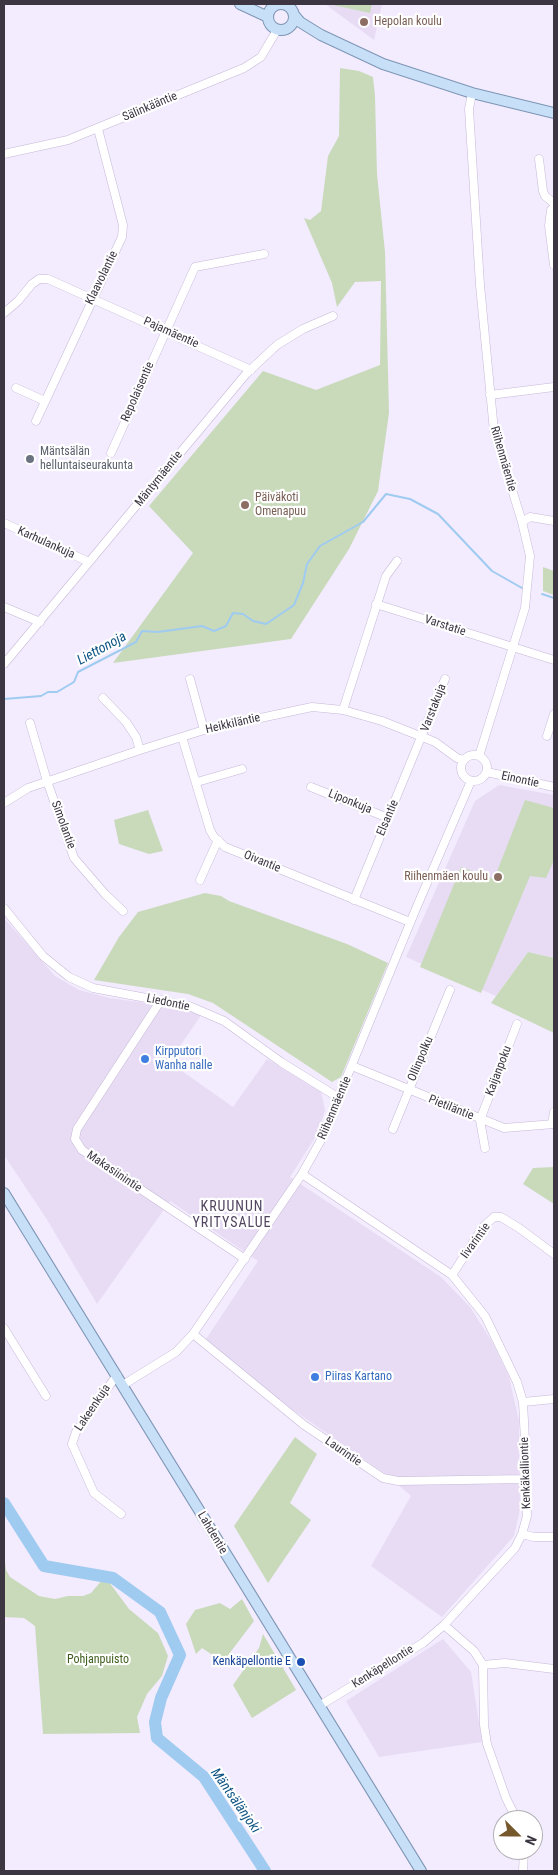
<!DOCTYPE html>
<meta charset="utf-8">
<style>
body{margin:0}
#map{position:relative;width:558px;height:1875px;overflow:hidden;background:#f3ebfe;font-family:"Roboto Condensed",sans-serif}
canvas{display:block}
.frame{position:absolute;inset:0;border:5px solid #3c3643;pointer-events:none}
.north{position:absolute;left:493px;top:1810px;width:50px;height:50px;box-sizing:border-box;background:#fff;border:1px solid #b1afb4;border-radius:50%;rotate:113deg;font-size:14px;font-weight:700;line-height:20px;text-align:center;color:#3c3643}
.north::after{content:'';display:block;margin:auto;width:18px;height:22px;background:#75582c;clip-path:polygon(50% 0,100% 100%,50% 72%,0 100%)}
</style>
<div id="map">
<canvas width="558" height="1875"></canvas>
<div class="frame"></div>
<div class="north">N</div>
</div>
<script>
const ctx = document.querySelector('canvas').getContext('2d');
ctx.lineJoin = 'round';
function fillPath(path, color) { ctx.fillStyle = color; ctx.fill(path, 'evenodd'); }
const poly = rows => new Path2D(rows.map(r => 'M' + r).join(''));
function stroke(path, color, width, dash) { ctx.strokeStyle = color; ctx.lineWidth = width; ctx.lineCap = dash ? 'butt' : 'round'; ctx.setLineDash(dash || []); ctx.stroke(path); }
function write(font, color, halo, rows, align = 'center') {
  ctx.font = font + ' "Roboto Condensed",sans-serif'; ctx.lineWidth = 4.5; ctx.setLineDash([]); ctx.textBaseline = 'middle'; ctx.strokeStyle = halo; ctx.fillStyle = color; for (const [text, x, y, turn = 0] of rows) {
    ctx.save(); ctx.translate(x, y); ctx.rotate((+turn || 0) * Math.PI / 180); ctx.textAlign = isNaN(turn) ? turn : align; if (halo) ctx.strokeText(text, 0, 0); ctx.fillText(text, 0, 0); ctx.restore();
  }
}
fillPath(poly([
 [325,4,382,4,374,40],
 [499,785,554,795,554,958,528,952,496,996,406,957,475,801],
 [4,918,55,976,79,990,109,998,146,1003,202,1014,169,1062,233,1107,267,1059,321,1092,325,1110,318,1133,290,1177,441,1277,470,1307,491,1340,509,1377,519,1421,520,1509,514,1536,442,1617,371,1566,411,1496,387,1475,263,1389,206,1339,258,1261,170,1201,97,1304,46,1218,4,1155],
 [443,1639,471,1672,482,1742,379,1757,346,1701]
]), '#e7dcf4');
fillPath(poly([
 [328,4,372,4,370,13],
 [340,68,359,71,373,77,375,96,377,174,385,252,389,413,378,491,349,549,291,639,113,663,193,553,149,506,263,371,316,390,380,365,381,281,355,282,337,307,332,283,304,218,310,220,321,211,328,156,339,136],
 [543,567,554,571,554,595,543,591],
 [525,800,554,808,554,860,546,878,530,876,481,993,420,967,461,867,494,879],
 [148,810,163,851,149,854,119,844,114,820],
 [205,893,221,896,229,901,347,944,388,963,341,1077,332,1082,213,1003,188,994,94,980,119,937,138,912],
 [528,952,554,958,554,1033,491,1003],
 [554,1167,554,1204,523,1184,533,1168],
 [295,1437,317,1454,290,1503,311,1520,268,1583,234,1526],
 [4,1553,6,1570,10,1577,39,1596,55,1599,68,1596,83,1596,91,1593,103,1579,109,1582,129,1609,158,1633,168,1656,162,1676,147,1694,137,1717,140,1733,43,1734,35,1626,24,1618,4,1617],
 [242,1599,254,1621,223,1662,202,1648,196,1654,186,1624,195,1610,220,1603,230,1609],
 [263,1634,296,1690,252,1718,233,1685,259,1648]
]), '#c9dabb');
stroke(poly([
 [542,594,554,598],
 [4,699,41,696,48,692,57,692,74,682,78,672,136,642,142,631,158,632,202,626,214,631,226,626,233,613,243,614,253,621,266,624,294,605,303,583,307,564,320,546,363,522,386,494,410,499,438,514,492,571,522,588]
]), '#9fcbf1', 2);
stroke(poly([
 [4,1503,44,1566,113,1578,160,1612,180,1655,161,1698,155,1722,157,1738,204,1777,265,1871]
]), '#9fcbf1', 12);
const minor = poly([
 [472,93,469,109,480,285,494,431,522,522,530,556,525,608,479,756],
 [4,154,68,140,244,68,261,57,277,30],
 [539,159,543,191,545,196,554,203],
 [554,207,551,210,549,226,554,265],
 [4,313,18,301,32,284,39,279,48,279,251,370],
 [16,388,45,401],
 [490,395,554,387],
 [36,421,122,237,123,225,98,129],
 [111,453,195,267,264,254],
 [522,522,530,517,554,521],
 [4,523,89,562],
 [376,604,554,660],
 [4,607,40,622],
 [4,664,246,374,277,345,303,329,333,316],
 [190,679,204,730],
 [103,698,126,722,136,737,140,750],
 [343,710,386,576,397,561],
 [30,723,47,781,74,858,105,894,123,911],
 [547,736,554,714],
 [182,737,210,830,214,837,225,847,410,922],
 '461 768a13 13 0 1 1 26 0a13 13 0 1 1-26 0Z',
 [487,772,554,787],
 [197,782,242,769],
 [311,787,388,818],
 [4,803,28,788,140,750,204,730,312,707,343,710,382,721,435,742,457,758,464,760],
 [200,880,218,840],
 [354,900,445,679],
 [4,908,43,956,69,977,93,988,189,1006,224,1021,281,1062,339,1098],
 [161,1000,77,1129,75,1139,82,1150,245,1259],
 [352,1066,504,1128,554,1124],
 [552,1124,554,1112],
 [393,1129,450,990],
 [485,1148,480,1120,517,1024],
 [302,1174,452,1275,485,1316,517,1382,523,1402,525,1441,527,1516,522,1534,515,1548,444,1625,474,1651,483,1665,484,1725,487,1744,506,1798,517,1820],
 [452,1275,483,1227,494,1217,501,1217,519,1228,554,1254],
 [4,1328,46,1396],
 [193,1334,304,1425,383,1478,398,1481,526,1479],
 [117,1375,76,1432,72,1444,94,1493,121,1514],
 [123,1385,176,1352,193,1334,302,1174,321,1140,415,911,471,781],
 [523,1402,554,1399],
 [522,1534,534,1537,554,1537],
 [483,1665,505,1663,554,1669],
 [319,1706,423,1643,444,1625],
 [523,1871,524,1850]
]);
const major = poly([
 '268 17a13 13 0 1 1 26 0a13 13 0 1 1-26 0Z',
 [240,4,268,17],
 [294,15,300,22,321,35,383,64,472,93,554,113],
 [4,1193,421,1871]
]);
stroke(minor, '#c6b8d7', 9);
stroke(major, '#7e96b5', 12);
stroke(minor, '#fff', 8);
stroke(major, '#c7dff7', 10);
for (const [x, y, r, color] of [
 [364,22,5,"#8d6e63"],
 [30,459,5,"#6b7280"],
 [245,505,5,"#8d6e63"],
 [498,877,5,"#8d6e63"],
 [145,1059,5,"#3f7fe0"],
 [315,1377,5,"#3f7fe0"],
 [301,1662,5,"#1a4fb4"]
]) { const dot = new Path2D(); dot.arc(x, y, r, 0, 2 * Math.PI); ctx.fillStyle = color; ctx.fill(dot); stroke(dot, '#fff', 2); }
write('12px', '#785e54', '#fff', [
 ["Hepolan koulu",374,22],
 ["Päiväkoti",255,498],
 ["Omenapuu",255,512],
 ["Riihenmäen koulu",488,877,"right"]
], 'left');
write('12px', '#3c3643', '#fff', [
 ["Sälinkääntie",150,107,-23],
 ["Klaavolantie",102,278,-64],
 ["Pajamäentie",171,333,24],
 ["Repolaisentie",138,392,-66],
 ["Riihenmäentie",503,459,74],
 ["Mäntymäentie",159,479,-51],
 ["Karhulankuja",46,543,24],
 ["Varstatie",445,626,18],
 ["Varstakuja",434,708,-69],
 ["Heikkiläntie",233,724,-13],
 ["Einontie",520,780,12],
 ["Liponkuja",350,802,22],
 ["Elsantie",388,818,-67],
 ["Simolantie",63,825,70],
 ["Oivantie",262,862,22],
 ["Liedontie",168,1003,12],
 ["Ollinpolku",421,1059,-67],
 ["Kaijanpoku",499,1071,-69],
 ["Riihenmäentie",335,1108,-67],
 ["Pietiläntie",451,1108,22],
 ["Makasiinintie",114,1172,34],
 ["Iivarintie",476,1241,-54],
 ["Lakeenkuja",93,1408,-56],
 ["Laurintie",343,1452,35],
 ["Kenkäkalliontie",526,1473,-92],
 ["Lahdentie",212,1533,59],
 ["Kenkäpellontie",383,1667,-32]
]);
write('12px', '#5b616d', '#fff', [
 ["Mäntsälän",40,452],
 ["helluntaiseurakunta",40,466]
], 'left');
write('12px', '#366cbe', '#fff', [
 ["Kirpputori",155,1052],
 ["Wanha nalle",155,1066],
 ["Piiras Kartano",325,1377]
], 'left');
write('12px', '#3e5e1c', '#fff', [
 ["Pohjanpuisto",98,1660]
]);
write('12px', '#164399', '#fff', [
 ["Kenkäpellontie E",291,1662]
], 'right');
write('italic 14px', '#0f5584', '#fff', [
 ["Liettonoja",102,649,-29],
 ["Mäntsälänjoki",235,1801,55]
]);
ctx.letterSpacing = '1px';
write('14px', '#51445f', '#fff', [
 ["KRUUNUN",232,1207],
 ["YRITYSALUE",232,1223]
]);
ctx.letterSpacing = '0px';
</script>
